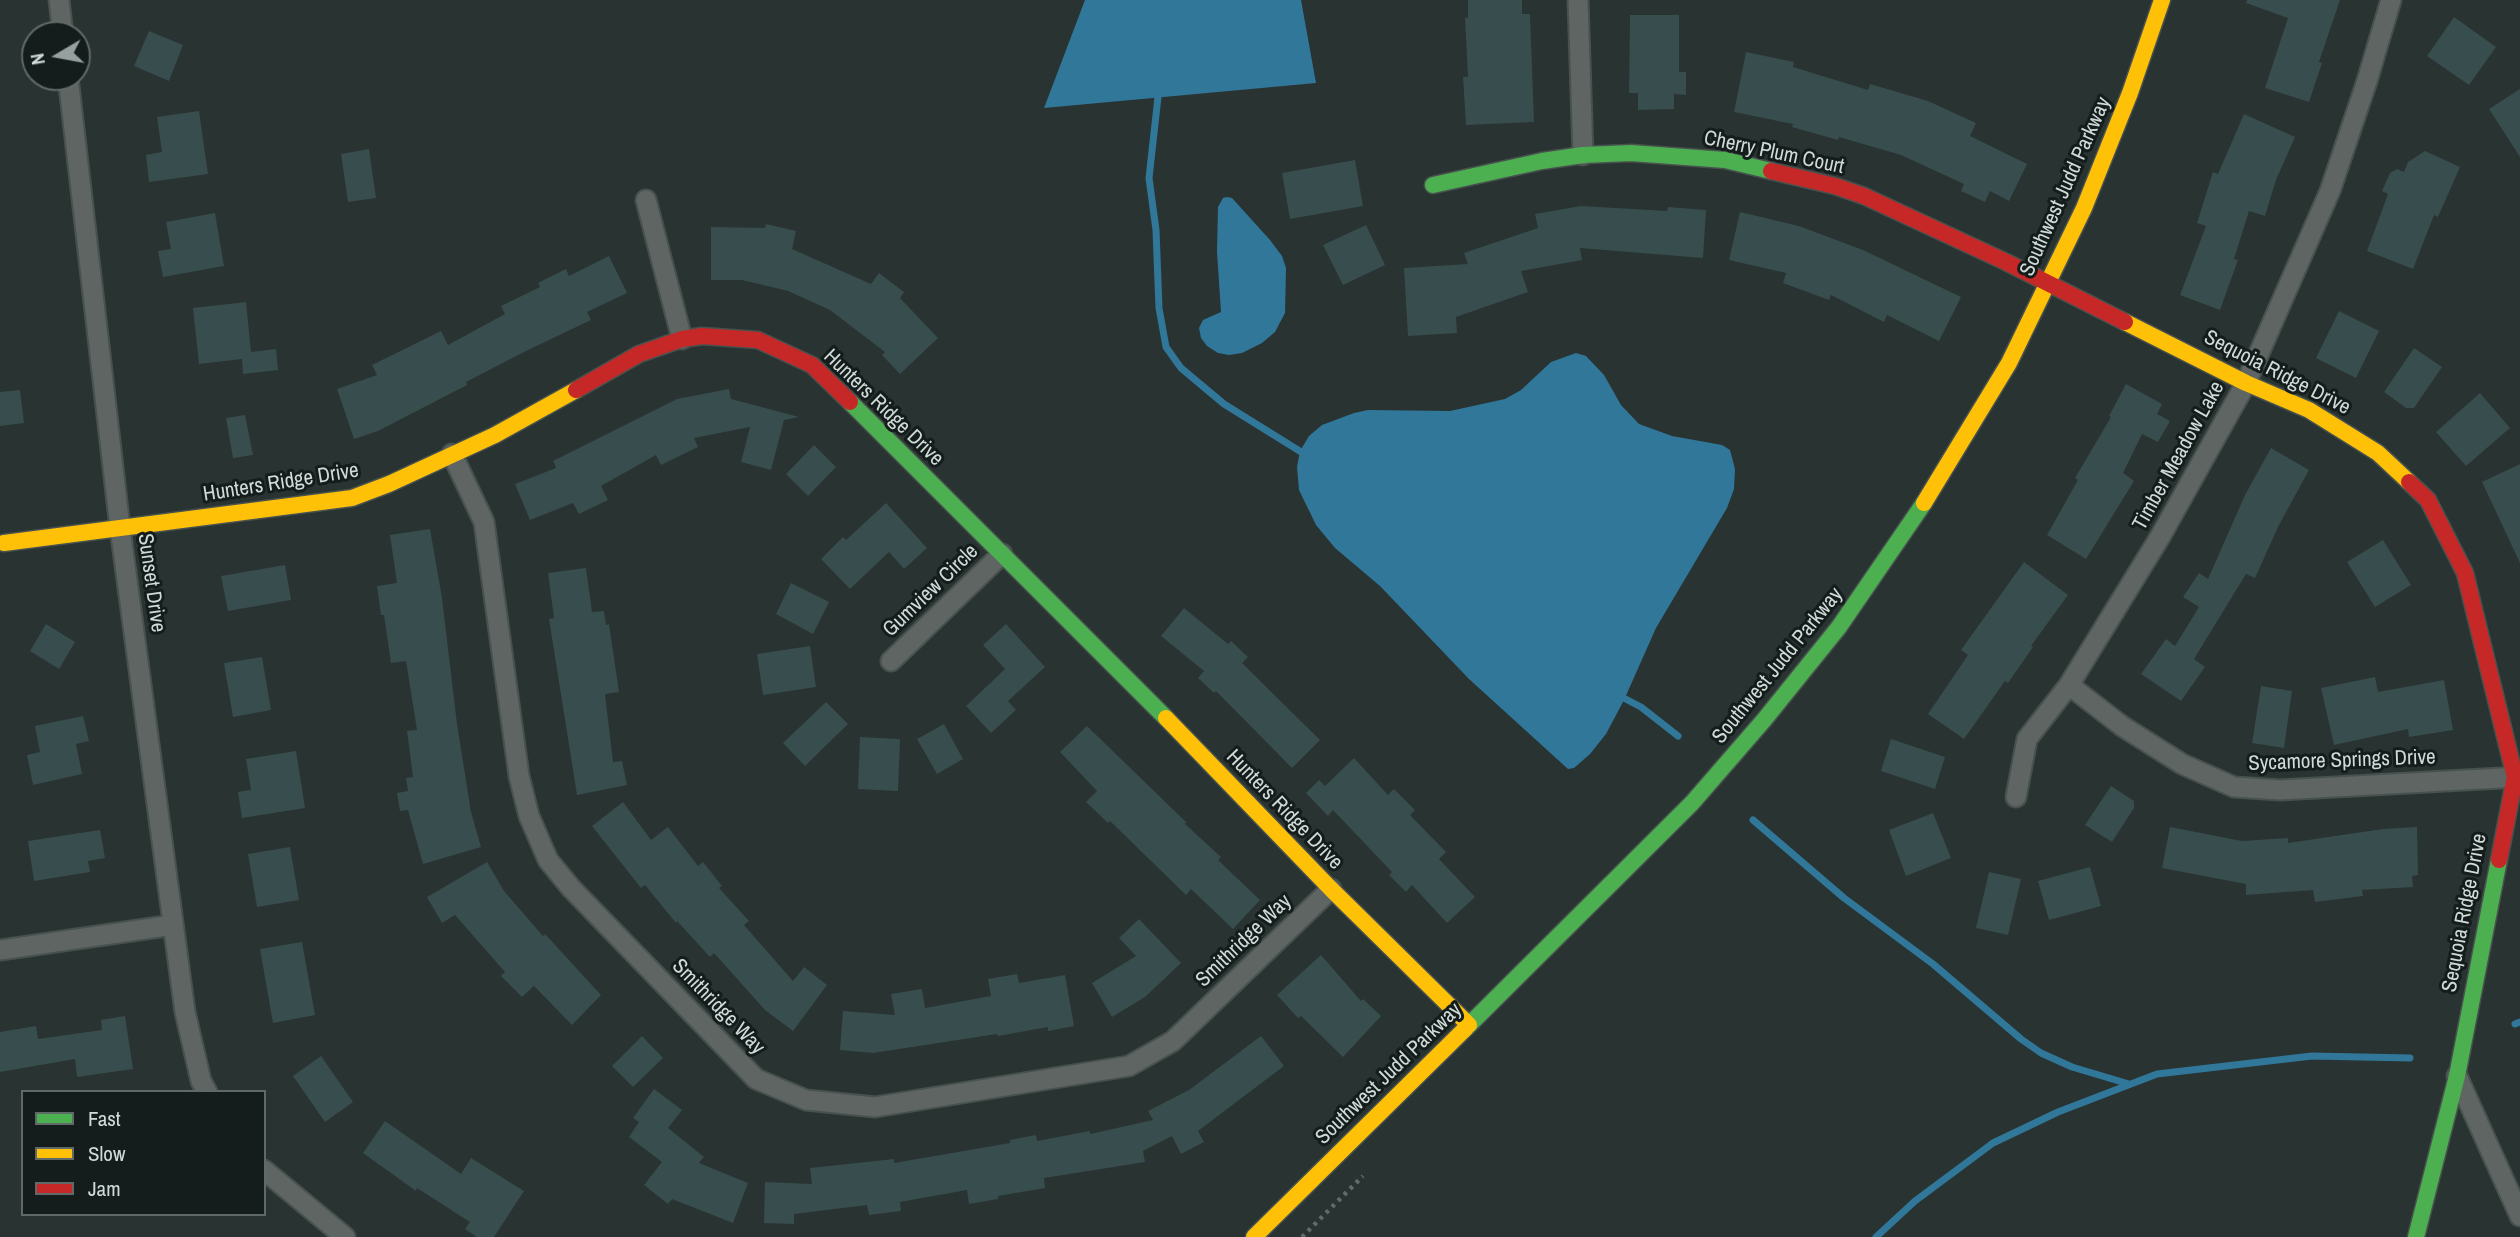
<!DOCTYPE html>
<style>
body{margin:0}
#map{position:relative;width:2520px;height:1237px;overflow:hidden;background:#293331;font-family:"Archivo Narrow",sans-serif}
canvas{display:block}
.legend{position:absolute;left:21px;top:1090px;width:245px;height:126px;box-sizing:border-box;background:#141d1b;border:2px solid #5f6967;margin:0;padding:9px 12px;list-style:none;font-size:21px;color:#d0dbd8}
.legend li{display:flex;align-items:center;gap:14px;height:35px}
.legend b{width:35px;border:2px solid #5f6967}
.north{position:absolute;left:21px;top:21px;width:70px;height:70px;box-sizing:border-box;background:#141d1b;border:2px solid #5f6967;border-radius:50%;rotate:260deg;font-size:19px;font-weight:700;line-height:28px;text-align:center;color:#d0dbd8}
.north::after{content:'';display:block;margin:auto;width:24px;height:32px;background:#96a09e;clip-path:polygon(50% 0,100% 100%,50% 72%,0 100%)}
</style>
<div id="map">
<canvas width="2520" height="1237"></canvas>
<ul class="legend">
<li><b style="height:9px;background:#4caf50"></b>Fast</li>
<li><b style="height:9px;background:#ffc107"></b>Slow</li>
<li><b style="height:9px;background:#c62828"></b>Jam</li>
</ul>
<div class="north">N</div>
</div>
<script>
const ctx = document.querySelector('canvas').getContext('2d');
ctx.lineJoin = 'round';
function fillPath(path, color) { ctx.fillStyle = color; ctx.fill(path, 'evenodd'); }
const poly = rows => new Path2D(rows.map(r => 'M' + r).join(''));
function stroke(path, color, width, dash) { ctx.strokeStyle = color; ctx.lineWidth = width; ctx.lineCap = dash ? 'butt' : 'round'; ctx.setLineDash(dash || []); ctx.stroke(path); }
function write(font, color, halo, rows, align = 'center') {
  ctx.font = font + ' "Archivo Narrow",sans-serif'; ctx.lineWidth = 6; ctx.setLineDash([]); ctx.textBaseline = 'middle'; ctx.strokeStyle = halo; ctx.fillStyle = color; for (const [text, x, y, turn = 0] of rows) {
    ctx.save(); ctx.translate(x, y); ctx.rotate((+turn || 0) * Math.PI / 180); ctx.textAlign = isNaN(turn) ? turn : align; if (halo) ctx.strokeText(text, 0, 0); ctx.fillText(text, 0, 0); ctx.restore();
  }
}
fillPath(poly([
 [1085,0,1301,0,1316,83,1044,108],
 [1227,197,1232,198,1270,240,1282,256,1286,268,1285,313,1275,332,1262,343,1242,353,1229,355,1218,353,1207,346,1201,338,1199,328,1203,320,1221,312,1217,252,1218,207,1223,198],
 [1576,353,1586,356,1604,375,1621,405,1639,424,1672,436,1722,445,1730,450,1735,469,1734,489,1727,508,1656,628,1624,700,1606,734,1590,754,1574,768,1568,769,1469,679,1380,586,1335,548,1316,525,1299,490,1297,467,1300,451,1309,436,1322,425,1354,413,1368,410,1450,411,1505,399,1521,390,1551,362]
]), '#31779a');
stroke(poly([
 [1159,88,1149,178,1156,230,1159,308,1166,347,1181,368,1224,404,1306,455],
 [1618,695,1641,707,1678,736],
 [1753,820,1844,898,1933,964,2021,1039,2041,1053,2072,1067,2129,1084],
 [2515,1024,2520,1022],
 [1876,1237,1915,1201,1993,1143,2058,1112,2157,1074,2312,1056,2410,1058]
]), '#31779a', 7);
fillPath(poly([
 [1468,0,1522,0,1522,14,1530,14,1534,122,1466,125,1463,77,1468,77,1465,18,1468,18],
 [2247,0,2340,0,2319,62,2322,63,2309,102,2265,88,2288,18,2246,3],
 [1630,15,1679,15,1679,72,1686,72,1686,95,1674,94,1674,109,1638,110,1638,93,1629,93],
 [2454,17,2496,47,2469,85,2427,56],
 [149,31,183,45,169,81,134,66],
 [1746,52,1794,62,1793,67,1868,90,1870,84,1928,101,1976,123,1970,136,2027,164,2009,201,1990,191,1985,202,1961,191,1964,184,1901,155,1839,137,1838,140,1792,127,1793,124,1734,112],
 [2520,89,2520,157,2489,109],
 [199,111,208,174,149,182,146,155,162,152,157,117],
 [2244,114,2295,137,2276,180,2265,216,2249,211,2234,259,2238,260,2220,310,2180,295,2206,226,2197,223,2213,172,2218,174],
 [369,149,376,198,348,202,341,154],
 [2425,151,2460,167,2438,217,2434,215,2413,269,2367,251,2388,194,2382,191,2390,173,2397,169,2404,172,2408,162],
 [1355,160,1363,206,1290,219,1282,173],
 [1581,206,1667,211,1668,207,1706,210,1703,258,1580,248,1582,260,1521,271,1528,292,1456,317,1457,333,1408,336,1404,268,1468,264,1464,253,1538,228,1535,214],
 [1740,212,1799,226,1863,250,1961,297,1939,341,1887,315,1884,322,1831,295,1829,300,1783,283,1786,273,1729,260],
 [215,213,224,266,163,277,158,251,171,249,166,222],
 [766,224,796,231,792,249,871,284,879,273,904,292,900,298,938,338,900,374,882,355,885,352,830,310,788,291,742,280,711,280,711,227,765,228],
 [1366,225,1385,265,1343,285,1323,245],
 [609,256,627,293,587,312,591,320,524,352,466,382,467,385,378,431,354,439,337,389,377,375,372,365,441,331,448,345,505,314,501,306,540,287,538,283,566,269,569,276],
 [246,302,251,352,276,349,278,370,243,374,242,359,199,364,193,308],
 [2339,311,2379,331,2356,378,2316,358],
 [2414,348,2442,367,2414,408,2406,408,2384,392],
 [2126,384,2162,404,2157,414,2170,421,2158,442,2142,434,2123,473,2134,481,2086,559,2047,535,2078,480,2075,478,2111,417,2109,416],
 [729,389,731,399,799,417,784,420,771,470,741,462,750,427,694,438,698,447,661,465,656,455,601,486,608,500,579,514,573,503,530,520,515,484,556,468,553,461,677,399],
 [20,390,24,423,0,426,0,392],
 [2480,393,2510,428,2466,466,2436,432],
 [245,415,253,455,233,458,226,418],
 [814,445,836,467,808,496,786,474],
 [2271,448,2309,470,2279,525,2255,578,2246,574,2194,659,2205,667,2181,701,2141,674,2166,639,2175,646,2199,607,2183,597,2199,573,2208,579,2245,495],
 [2520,464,2520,563,2482,482],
 [886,503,927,548,904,569,889,552,850,589,821,559,843,537,846,540],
 [430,529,442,598,457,724,471,812,481,847,423,864,408,810,400,811,397,793,408,791,406,778,413,777,407,731,417,730,406,661,391,663,384,615,381,615,377,586,397,583,390,535],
 [2383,540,2411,585,2375,607,2347,562],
 [2024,562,2068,595,2031,646,2033,647,2008,683,2005,681,1964,739,1928,714,1968,655,1961,650],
 [285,565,291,600,228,611,221,576],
 [586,568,592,612,604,611,606,625,609,624,619,692,605,694,613,762,622,761,627,785,577,795,549,619,554,618,548,573],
 [791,583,829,602,813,634,776,614],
 [1184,608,1228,644,1231,641,1248,657,1242,663,1320,740,1292,768,1216,691,1214,693,1198,678,1204,671,1161,636],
 [46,624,75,642,59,669,30,651],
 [1006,624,1045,667,1008,701,1016,710,991,733,966,706,1005,669,983,645],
 [810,646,816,687,763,695,757,654],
 [262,657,271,710,233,717,224,663],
 [2375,677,2378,692,2444,680,2453,730,2409,737,2408,729,2334,745,2321,688],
 [2261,686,2292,691,2284,748,2252,743],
 [826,702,848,724,805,766,783,743],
 [83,716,89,741,76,744,82,774,33,785,27,755,40,752,35,726],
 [944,724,963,759,937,774,917,739],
 [1087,726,1186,822,1185,824,1221,857,1218,860,1260,900,1233,929,1191,889,1186,895,1110,821,1108,823,1086,802,1097,791,1060,752],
 [860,737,900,739,898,791,858,789],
 [1891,739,1945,757,1935,789,1881,771],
 [296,751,305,808,242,818,238,792,251,790,246,759],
 [1354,758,1388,795,1394,789,1415,810,1410,815,1446,852,1439,859,1475,897,1447,923,1412,885,1406,892,1389,875,1392,872,1333,810,1328,816,1306,793,1319,780,1325,786],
 [2111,786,2134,801,2134,808,2112,842,2085,825],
 [623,802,651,840,668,827,698,866,703,862,722,886,719,888,749,921,744,925,793,981,804,967,827,985,793,1031,765,1010,714,953,710,957,677,921,676,923,645,885,641,888,592,826],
 [1933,813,1951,858,1906,876,1889,830],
 [2170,827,2242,841,2288,838,2288,843,2383,829,2417,827,2418,875,2412,876,2413,887,2362,890,2363,896,2315,902,2313,890,2246,895,2246,884,2162,868],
 [100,830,105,858,88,861,90,872,34,881,28,841],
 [290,847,299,900,257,907,248,854],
 [487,862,504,891,543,936,545,934,601,995,572,1025,534,986,522,997,501,976,505,972,455,915,442,923,427,897],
 [2090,867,2101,906,2049,920,2038,881],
 [1989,872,2021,879,2008,935,1976,928],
 [1139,919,1181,963,1145,997,1112,1017,1092,983,1136,956,1119,938],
 [302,942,315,1015,273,1023,260,949],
 [1321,955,1361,1001,1363,999,1381,1016,1343,1057,1301,1016,1298,1018,1277,995],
 [1017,974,1019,983,1065,975,1074,1026,1048,1031,1048,1027,998,1036,997,1034,873,1053,840,1050,843,1011,895,1015,891,994,922,989,925,1008,991,996,988,979],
 [125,1016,133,1069,77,1077,75,1059,0,1072,0,1032,36,1026,38,1039,102,1030,101,1020],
 [642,1036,663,1058,633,1087,612,1066],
 [1261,1036,1284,1066,1198,1131,1204,1142,1181,1154,1172,1136,1143,1151,1145,1162,1044,1178,1045,1188,998,1196,998,1199,969,1204,967,1190,900,1202,901,1211,869,1215,867,1205,794,1214,794,1224,764,1223,765,1182,812,1184,810,1168,894,1159,894,1163,1010,1143,1010,1140,1036,1135,1037,1141,1090,1131,1090,1134,1153,1120,1148,1111,1189,1090],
 [321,1056,353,1102,325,1122,293,1076],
 [654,1089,682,1110,668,1128,704,1157,699,1163,748,1183,733,1223,672,1199,668,1204,644,1185,662,1162,629,1137,639,1122,633,1118],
 [385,1121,461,1174,471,1158,524,1191,494,1237,477,1237,465,1229,470,1222,417,1188,416,1191,363,1153]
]), '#384d4d');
const street = poly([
 [59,0,63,35],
 [1578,0,1583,155],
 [68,77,120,528,185,1012,201,1081,207,1092],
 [646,200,682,339],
 [452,454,484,522,519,776,529,816,548,860,571,888,756,1079,806,1100,875,1107,1129,1066,1173,1041,1331,889],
 [891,661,1002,554],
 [2069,685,2122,726,2182,764,2234,787,2280,790,2520,777],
 [2016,797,2027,739,2069,685,2160,537,2246,383,2330,191,2367,81,2391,0],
 [0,950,173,925],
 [2457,1076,2520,1216],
 [264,1170,345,1237]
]);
const fast = poly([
 [1433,185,1542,161,1583,155,1631,153,1725,160,1771,171],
 [850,402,1166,718],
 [1466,1028,1692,803,1764,720,1839,627,1924,503],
 [2416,1237,2457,1076,2499,860]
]);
const slow = poly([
 [2125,322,2246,383,2309,410,2378,453,2409,482],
 [1924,503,2009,363,2084,208,2130,93,2162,0],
 [4,543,352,498,389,484,495,435,576,390],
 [1166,718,1331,889,1469,1025],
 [1254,1237,1466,1028]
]);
const jam = poly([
 [1771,171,1835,186,1864,196,2006,262,2125,322],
 [576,390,639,354,682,339,702,336,758,340,812,365,850,402],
 [2409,482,2428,500,2465,573,2515,777,2499,860]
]);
stroke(street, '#47514e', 23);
stroke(fast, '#47514e', 19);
stroke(slow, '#47514e', 19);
stroke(jam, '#47514e', 19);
stroke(poly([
 [1302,1237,1363,1176]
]), '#636a68', 4.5, [3.5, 5]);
stroke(street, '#5e6563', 19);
stroke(fast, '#4caf50', 16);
stroke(slow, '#ffc107', 16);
stroke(jam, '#c62828', 16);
write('21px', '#d0dbd8', '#141d1b', [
 ["Cherry Plum Court",1774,153,12],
 ["Southwest Judd Parkway",2066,187,-66],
 ["Sequoia Ridge Drive",2277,373,27],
 ["Hunters Ridge Drive",883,408,44],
 ["Timber Meadow Lake",2179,456,-61],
 ["Hunters Ridge Drive",281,483,-9],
 ["Sunset Drive",151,583,82],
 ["Gumview Circle",931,591,-44],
 ["Southwest Judd Parkway",1778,666,-51],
 ["Sycamore Springs Drive",2342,761,-2],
 ["Hunters Ridge Drive",1284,810,46],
 ["Sequoia Ridge Drive",2465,913,-79],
 ["Smithridge Way",1244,941,-44],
 ["Smithridge Way",718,1007,46],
 ["Southwest Judd Parkway",1389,1074,-44]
]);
</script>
